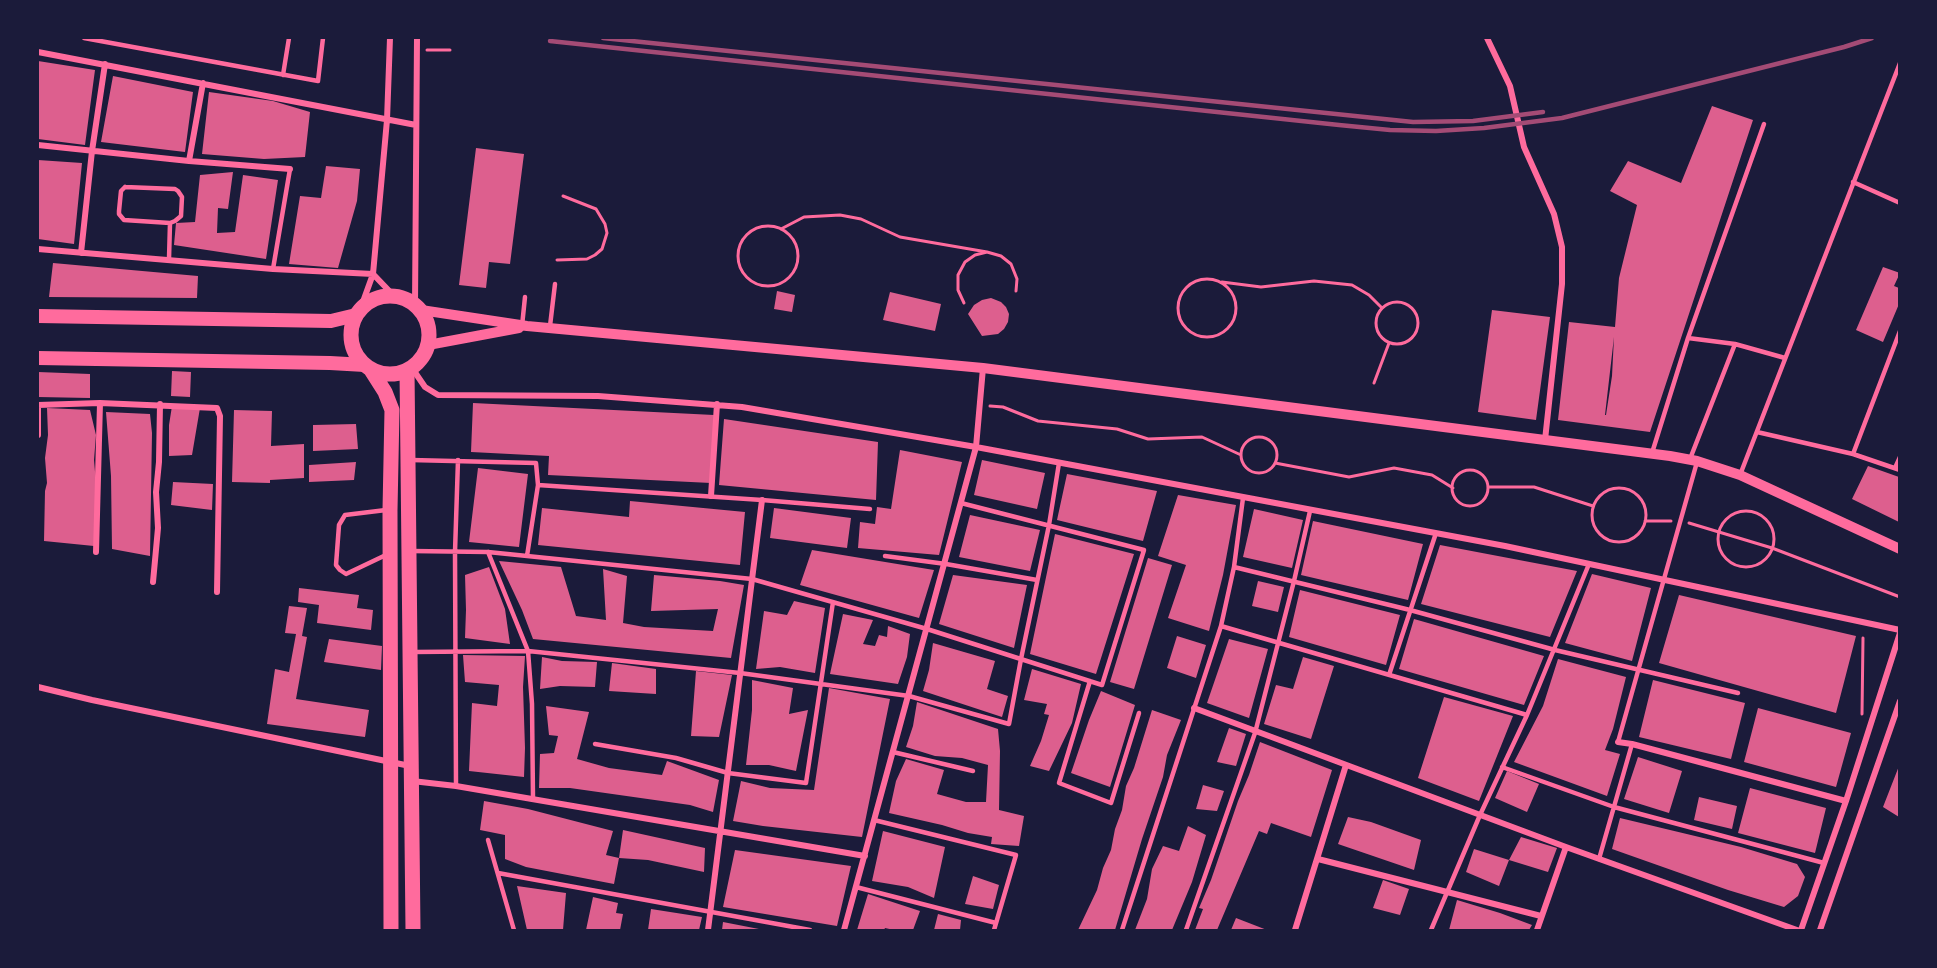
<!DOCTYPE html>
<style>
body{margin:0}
#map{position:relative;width:1937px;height:968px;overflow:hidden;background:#1b1b3a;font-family:"Sofia Sans Condensed",sans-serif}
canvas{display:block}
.frame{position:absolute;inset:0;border:39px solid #1b1b3a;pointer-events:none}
</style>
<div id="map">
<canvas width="1937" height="968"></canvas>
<div class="frame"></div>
</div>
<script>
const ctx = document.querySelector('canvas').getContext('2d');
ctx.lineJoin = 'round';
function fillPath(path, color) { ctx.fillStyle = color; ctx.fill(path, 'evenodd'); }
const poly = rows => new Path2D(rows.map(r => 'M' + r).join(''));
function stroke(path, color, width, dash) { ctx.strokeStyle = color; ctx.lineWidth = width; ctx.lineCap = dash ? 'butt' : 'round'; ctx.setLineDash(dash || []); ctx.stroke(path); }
fillPath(poly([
 [38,61,95,70,85,145,38,139],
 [113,76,193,92,185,152,101,142],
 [209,92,273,101,310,112,305,157,264,159,202,154],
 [1712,106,1753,120,1650,432,1558,420,1569,322,1615,327,1619,278,1637,205,1610,191,1628,161,1681,183],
 [1614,337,1612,376,1606,415,1605,415],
 [476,148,524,154,510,264,489,262,486,288,459,285],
 [38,160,82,163,74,244,38,239],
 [326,166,360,169,357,201,338,268,289,264,300,196,321,198],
 [233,172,228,209,218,208,217,233,235,232,243,175,278,180,266,259,174,245,176,223,195,222,200,175],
 [53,263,198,276,197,298,49,297],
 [1883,267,1900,273,1894,286,1899,288,1899,304,1883,342,1856,330],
 [777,291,795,295,792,312,774,309],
 [890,292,941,304,935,331,883,320],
 [991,298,1001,302,1006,307,1009,314,1008,322,1004,329,998,334,982,336,968,314,974,305,982,300],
 [1492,310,1550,317,1536,420,1478,412],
 [172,371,191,372,190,397,171,396],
 [38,372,90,374,90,398,38,397],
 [473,403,714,415,711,483,548,475,549,456,471,452],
 [172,406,200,408,192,455,169,456,169,425],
 [47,408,90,410,96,435,94,460,96,483,94,546,44,541,45,491,47,483,45,458,48,435],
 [234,410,272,411,271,446,304,444,304,478,270,480,270,483,232,482],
 [106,412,150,414,152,433,150,556,112,549,111,476],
 [724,419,878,442,876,500,719,485],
 [356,424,358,449,313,451,313,425],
 [900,450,962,462,939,555,858,548,860,522,875,524,877,507,891,509],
 [982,460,1045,473,1037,509,974,495],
 [356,462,354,480,309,482,309,465],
 [1868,466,1899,477,1899,522,1852,499],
 [478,468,528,474,519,547,469,542],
 [1067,474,1157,491,1143,541,1057,520],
 [173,482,213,484,212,510,171,505],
 [1178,495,1236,505,1223,575,1209,631,1168,618,1186,565,1158,556],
 [630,501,745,512,740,565,538,545,542,508,629,517],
 [774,508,851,518,847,548,770,538],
 [1254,509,1303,520,1292,568,1243,557],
 [970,515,1040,530,1030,571,959,557],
 [1313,521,1423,544,1408,600,1301,575],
 [1055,534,1134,554,1096,674,1030,654],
 [1440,545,1577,571,1550,637,1421,604],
 [812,550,934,570,919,618,800,585],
 [1148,558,1172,565,1134,689,1110,682],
 [499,561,561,567,576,616,606,620,603,569,627,576,623,623,644,627,713,631,718,609,651,611,654,575,720,581,744,585,731,658,533,639,522,610],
 [489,567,505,609,510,644,465,638,466,610,465,575],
 [1592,574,1651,588,1632,661,1565,643],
 [953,575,1027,585,1014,648,939,624],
 [1258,581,1284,587,1278,612,1252,606],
 [299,588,359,595,357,608,373,610,371,630,317,623,319,605,298,602],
 [1300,590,1400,615,1386,665,1289,637],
 [1679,595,1856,636,1836,713,1659,663],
 [794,601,825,608,815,673,780,667,756,669,764,611,787,615],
 [289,606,307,608,302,636,307,637,296,699,369,710,365,737,267,724,275,669,289,672,296,634,285,633],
 [843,614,873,620,863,644,875,646,879,635,887,637,888,626,910,634,907,657,898,684,830,674],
 [1414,619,1544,656,1524,705,1399,669],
 [1177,636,1206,645,1196,678,1167,668],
 [329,639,382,646,381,670,324,662],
 [1229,639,1268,649,1249,718,1207,703],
 [933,643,995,661,987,689,1008,696,1002,717,923,691,929,670],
 [463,655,525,656,523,687,525,748,524,777,469,771,472,703,497,706,499,685,465,682],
 [542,657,562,661,597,662,595,687,560,686,540,689],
 [1303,657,1334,666,1311,739,1264,724,1276,685,1293,689],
 [1558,659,1626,677,1613,729,1605,750,1620,754,1607,796,1514,762,1543,706],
 [612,663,656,669,656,694,609,691],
 [1032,669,1081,684,1072,723,1049,771,1030,766,1041,741,1049,715,1044,714,1047,704,1024,700],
 [696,671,732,675,719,737,691,736],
 [752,680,793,688,789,714,808,710,796,771,769,765,746,765,752,710],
 [1653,680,1745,703,1731,759,1639,737],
 [829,688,890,699,862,837,763,826,733,821,741,781,770,788,814,790],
 [1101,691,1135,705,1110,787,1071,773,1089,720],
 [1444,697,1513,716,1479,801,1418,778],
 [917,702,998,729,1000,751,999,810,1024,816,1019,846,991,844,992,837,968,833,942,825,889,813,896,781,906,759,944,770,937,794,966,802,986,802,988,765,962,758,935,756,906,747,913,726],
 [546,706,589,712,577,759,609,768,662,775,667,761,719,780,713,812,690,805,570,788,539,788,540,754,554,753,558,736,549,735],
 [1758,708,1851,733,1836,787,1744,762],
 [1152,710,1181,720,1167,755,1163,777,1142,839,1115,930,1078,930,1097,890,1103,868,1111,850,1115,829,1122,810,1126,786,1134,768],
 [1229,728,1246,734,1236,766,1217,762],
 [1260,742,1332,770,1311,837,1271,823,1267,834,1259,831,1217,930,1195,930,1203,909,1199,908,1211,880,1238,801,1249,775],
 [1638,757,1682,771,1669,813,1624,799],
 [1899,766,1899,817,1883,807],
 [1507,771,1539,784,1527,812,1495,798],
 [1203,785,1224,791,1217,811,1196,809],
 [1750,788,1826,808,1815,853,1738,833],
 [1699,797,1737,806,1732,829,1694,820],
 [484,801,528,809,613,831,606,855,619,858,614,884,526,867,505,859,505,835,480,830],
 [1348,817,1371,822,1421,840,1414,870,1338,844],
 [1620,818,1741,847,1797,864,1805,877,1798,896,1784,907,1728,890,1612,849],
 [1188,826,1206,835,1192,882,1172,930,1135,930,1147,899,1152,869,1163,846,1179,851],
 [623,830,705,848,704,872,648,860,619,858],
 [883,831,945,847,934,898,908,887,872,881],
 [1521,837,1557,848,1548,872,1509,860,1499,886,1466,872,1474,849,1509,860],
 [735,850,851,866,837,926,723,907],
 [973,876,999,885,993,909,965,904],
 [1383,880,1409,889,1400,915,1373,908],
 [517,886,566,893,563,930,527,930],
 [868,894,920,911,913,930,894,930,885,928,884,930,857,930],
 [593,897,618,903,616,913,623,914,620,930,586,930],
 [1457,900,1500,913,1532,925,1529,930,1449,930],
 [651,909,702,917,699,930,648,930],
 [938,914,961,920,960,930,934,930],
 [1236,918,1267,930,1231,930],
 [723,922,759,929,759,930,722,930]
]), '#dd5f8e');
stroke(poly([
 [427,50,450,50],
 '738 256a30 30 0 1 1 60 0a30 30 0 1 1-60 0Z',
 [781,229,804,217,840,215,861,219,900,237,987,252],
 [557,260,587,259,595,255,602,249,607,233,605,224,596,209,563,196],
 '1178 308a29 29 0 1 1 58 0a29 29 0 1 1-58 0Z',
 [1222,282,1261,287,1314,281,1352,285,1369,295,1382,308],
 '1376 323a21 21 0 1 1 42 0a21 21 0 1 1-42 0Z',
 [964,303,958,290,958,275,965,262,975,255,987,252,1001,256,1011,264,1017,279,1016,291],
 [1374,383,1389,343],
 [990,406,1003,407,1038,421,1117,429,1148,439,1202,437,1241,455],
 '1241 455a18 18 0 1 1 36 0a18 18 0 1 1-36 0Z',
 [1275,463,1349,477,1394,468,1432,475,1453,488],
 '1452 488a18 18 0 1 1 36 0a18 18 0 1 1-36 0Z',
 [1488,487,1534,487,1593,506],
 '1592 515a27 27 0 1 1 54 0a27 27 0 1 1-54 0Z',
 '1718 539a28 28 0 1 1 56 0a28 28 0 1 1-56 0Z',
 [1645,521,1671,521],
 [1689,523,1772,548,1900,597],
 [1862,714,1863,638]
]), '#ff6b9d', 3);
stroke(poly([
 [84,38,318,81,323,38],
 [283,75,289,38],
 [1853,182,1900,203],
 [125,187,175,189,178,191,182,197,181,216,175,221,170,223,124,220,119,214,119,211,121,191,125,187],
 [169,259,170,223],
 [273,269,290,169],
 [522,326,525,297],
 [550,326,555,284],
 [1688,338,1735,344,1785,358],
 [1757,432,1853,454,1900,470],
 [1652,453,1688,338,1764,124],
 [1853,454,1900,331],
 [1690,459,1735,344],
 [411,460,536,463,538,485,527,556],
 [1895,468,1900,457],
 [1740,475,1900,63],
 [538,485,762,500,870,509],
 [386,510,345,515,339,525,336,565,340,570,346,574,388,554],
 [411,551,488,552,752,579,927,629,1102,685,1144,550,961,503],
 [488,552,528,651,532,704,533,799],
 [885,556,946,564,1037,580],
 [1234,567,1410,610,1555,650,1738,693],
 [1221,626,1527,715],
 [413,652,528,651,740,673,909,696,1009,724,1021,659,1049,525,1059,463],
 [1389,675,1436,533],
 [1090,681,1059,783,1111,803,1139,713],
 [1618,742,1697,462],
 [595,744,676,758,728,773,806,783,833,602],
 [893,752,973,771],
 [1502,767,1614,807,1824,863],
 [456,786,455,552,458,460],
 [874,820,1016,855,994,930],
 [488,840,514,930],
 [1599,859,1632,744],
 [498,873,810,930],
 [856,887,996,923],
 [1122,930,1221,626,1234,567,1243,498],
 [1186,930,1255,733,1294,581,1310,511],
 [1431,930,1480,815,1527,715,1589,564]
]), '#ff6b9d', 4.5);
stroke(poly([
 [1487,38,1510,86,1524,147,1554,214,1562,247,1562,284,1545,440],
 [38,52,416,125],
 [38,145,189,161,290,169],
 [189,161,203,83],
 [38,249,273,269,373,274,394,296],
 [81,253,92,151,105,64],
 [415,305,417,38],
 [360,310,373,274,387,120,390,38],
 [412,368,425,387,438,395,598,396,742,407,976,447,1505,546,1900,630],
 [38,405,100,403,217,408,220,416,217,592],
 [38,435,38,405],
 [711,496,717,404],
 [96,552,100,403],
 [153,582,158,528,156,492,159,462,160,404],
 [38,687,92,700,410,766],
 [1194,708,1566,847,1797,930],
 [1618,742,1632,744,1846,801],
 [412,781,456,786,865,856],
 [1318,859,1541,916],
 [708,930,762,500],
 [844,930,976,447,983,368],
 [1295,930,1346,765],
 [1537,930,1566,847],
 [1801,930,1846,801,1900,633],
 [1820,930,1900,701]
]), '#ff6b9d', 6);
stroke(poly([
 [421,310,527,326,983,368,1670,456,1697,461,1740,475,1900,549],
 [428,345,519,328]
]), '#ff6b9d', 10);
stroke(poly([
 [38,316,331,321,356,315],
 [38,358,330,363,365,365]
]), '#ff6b9d', 14);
stroke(poly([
 '351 335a39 39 0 1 1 78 0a39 39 0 1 1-78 0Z',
 [371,370,385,392,392,410,390,510,391,930],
 [407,370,413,930]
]), '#ff6b9d', 15);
stroke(poly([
 [603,38,1413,122,1473,121,1543,112],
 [550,41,1339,125,1390,130,1436,131,1484,128,1562,118,1844,47,1872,38]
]), '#a44b75', 4.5);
</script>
